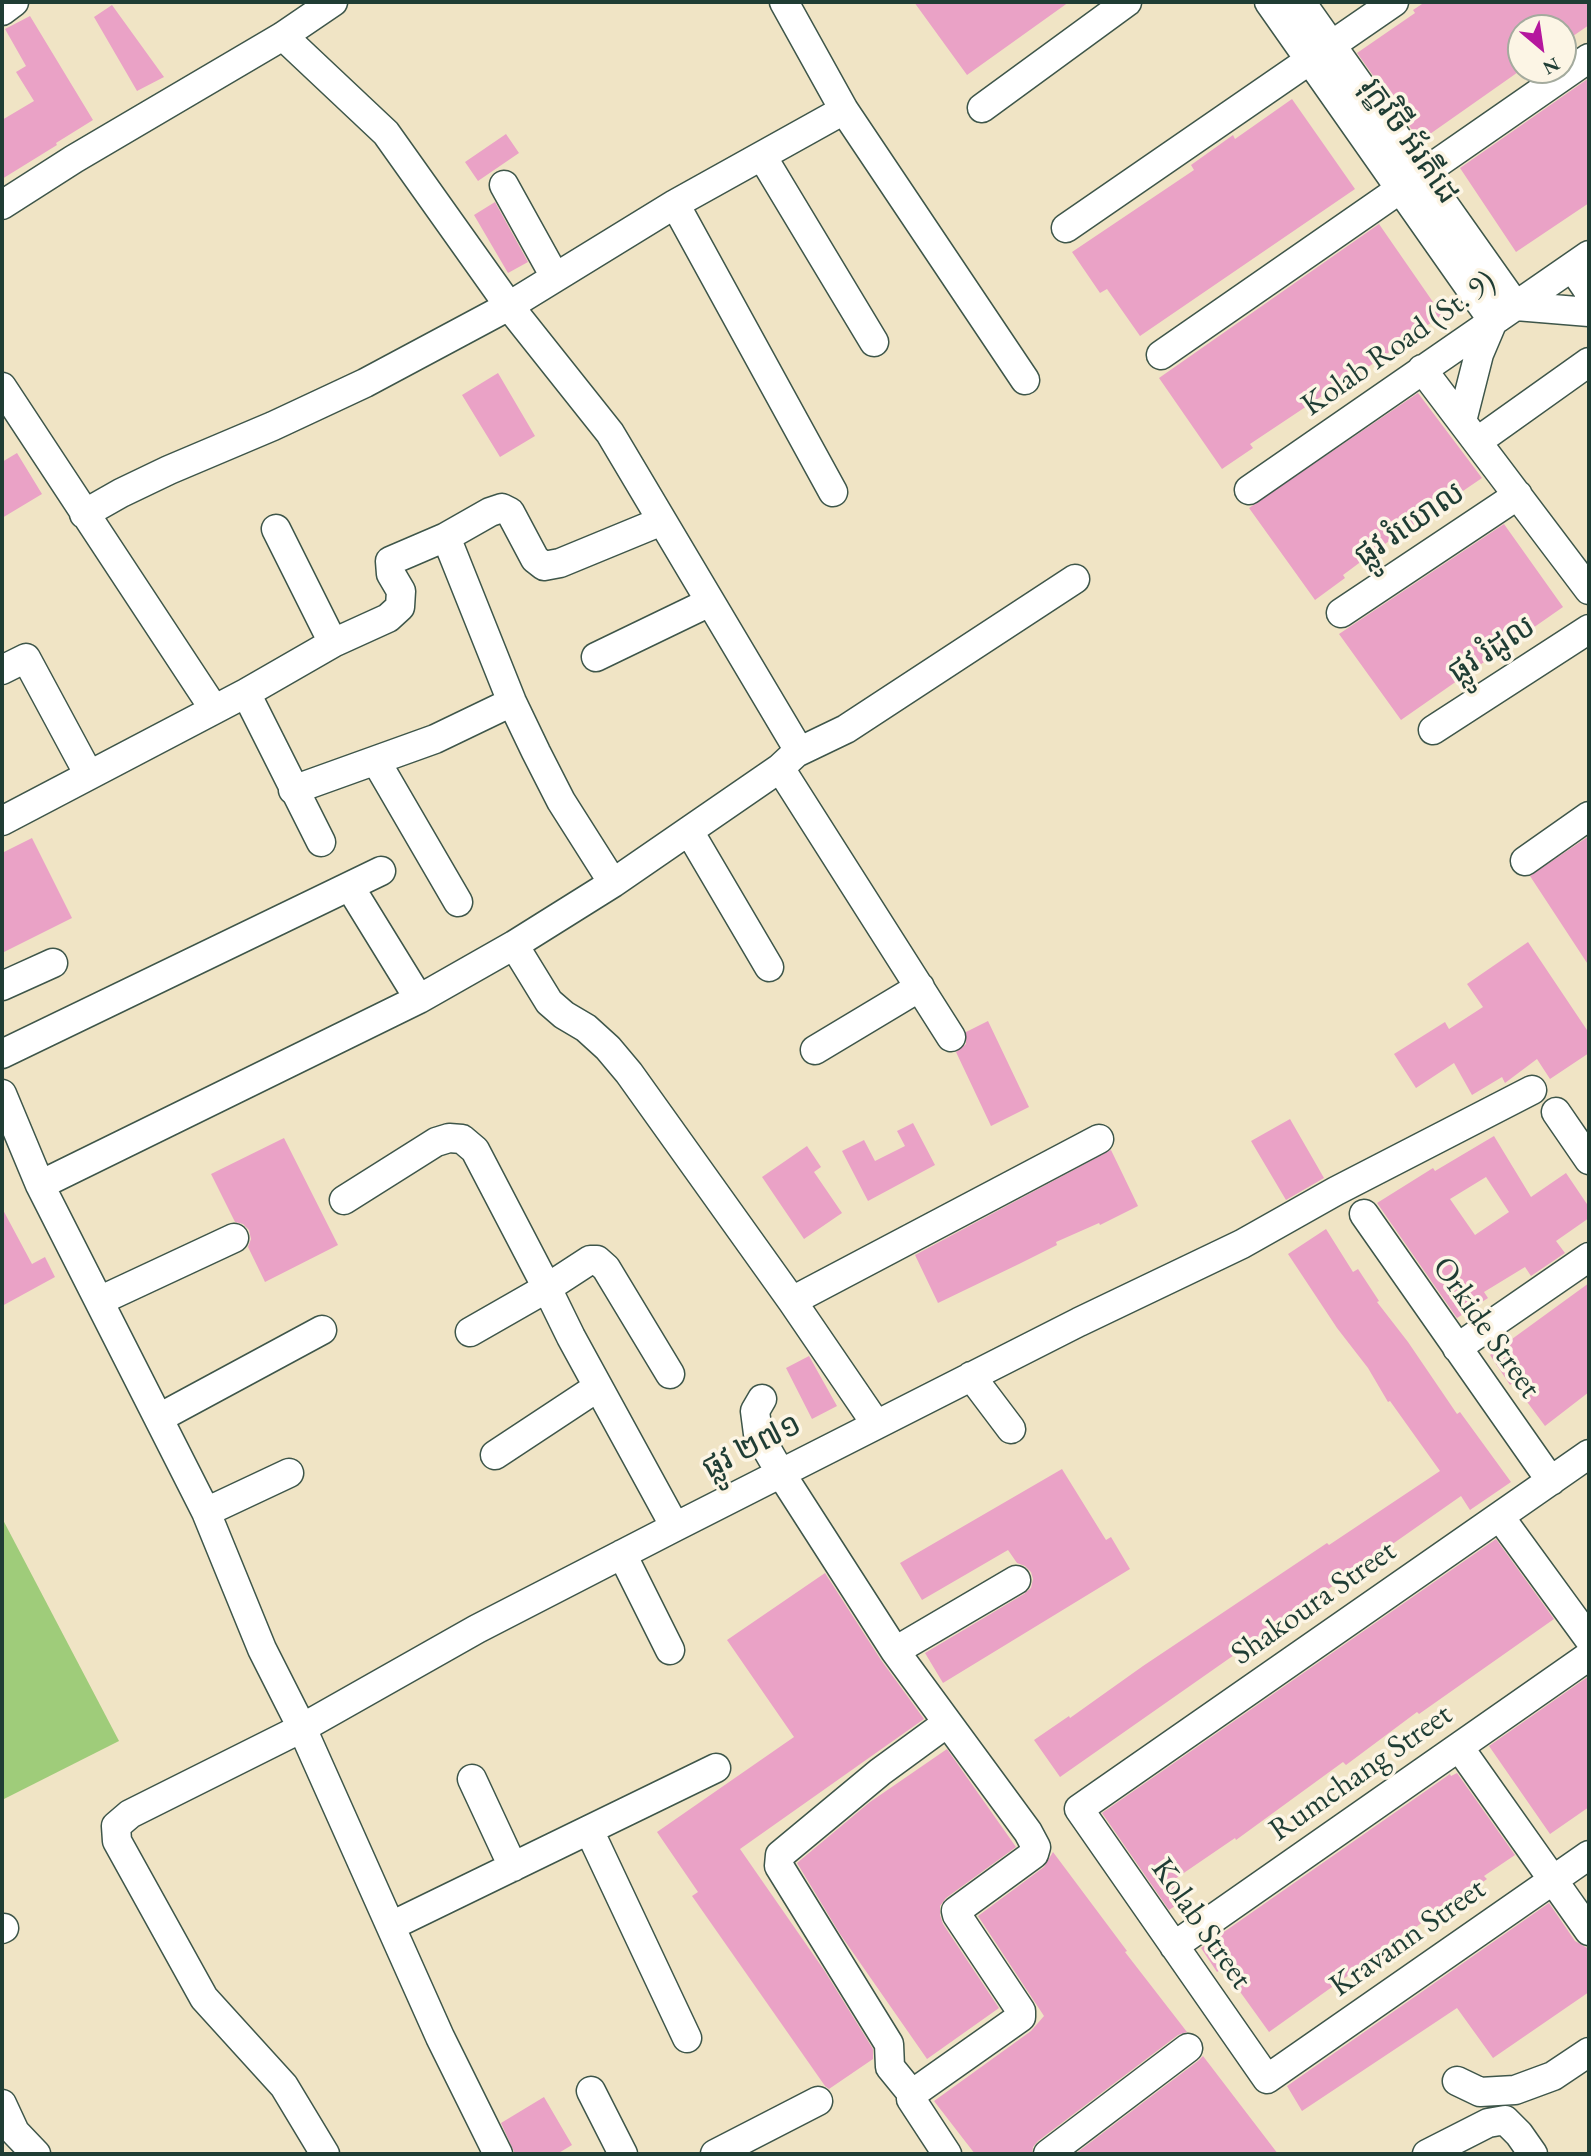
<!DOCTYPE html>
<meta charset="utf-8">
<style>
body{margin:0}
#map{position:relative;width:1591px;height:2156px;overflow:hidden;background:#f0e4c5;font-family:"EB Garamond",serif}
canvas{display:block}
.frame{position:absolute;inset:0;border:4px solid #1f3d34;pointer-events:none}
.north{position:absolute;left:1507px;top:14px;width:70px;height:70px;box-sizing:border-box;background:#fcf5e5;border:2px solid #a4ab9e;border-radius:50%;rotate:151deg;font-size:19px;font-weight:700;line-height:28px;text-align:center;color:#1f3d34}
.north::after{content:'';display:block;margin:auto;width:24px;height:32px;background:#b5179e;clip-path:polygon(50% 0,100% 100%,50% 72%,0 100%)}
</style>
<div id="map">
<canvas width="1591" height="2156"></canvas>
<div class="frame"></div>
<div class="north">N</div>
</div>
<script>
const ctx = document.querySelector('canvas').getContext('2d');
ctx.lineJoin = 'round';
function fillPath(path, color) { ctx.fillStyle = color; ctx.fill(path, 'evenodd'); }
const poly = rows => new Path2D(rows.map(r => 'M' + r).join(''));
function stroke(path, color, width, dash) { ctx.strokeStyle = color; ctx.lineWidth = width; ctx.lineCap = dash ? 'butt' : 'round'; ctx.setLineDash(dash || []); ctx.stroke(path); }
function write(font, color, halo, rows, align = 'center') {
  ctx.font = font + ' "EB Garamond","Noto Sans Khmer",serif'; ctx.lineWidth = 7; ctx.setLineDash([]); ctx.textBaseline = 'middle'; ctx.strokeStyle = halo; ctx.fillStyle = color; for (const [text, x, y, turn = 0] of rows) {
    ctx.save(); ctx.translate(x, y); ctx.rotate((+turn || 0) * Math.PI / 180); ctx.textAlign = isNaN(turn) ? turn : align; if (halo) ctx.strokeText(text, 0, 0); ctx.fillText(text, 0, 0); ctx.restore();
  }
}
fillPath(poly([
 [2,1518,119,1741,2,1800]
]), '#9fcc7a');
fillPath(poly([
 [914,2,1069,2,967,75],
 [1425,2,1589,2,1589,25,1563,43,1563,28,1521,28,1521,70,1420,141,1357,53,1415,13,1413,10],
 [112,5,164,77,137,91,94,17],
 [30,16,93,120,56,143,57,145,2,179,2,120,34,101,16,72,26,66,5,29],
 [1589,78,1589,203,1516,252,1460,168],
 [1292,99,1355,189,1140,336,1107,289,1100,293,1072,252,1194,170,1191,165,1233,135,1235,139],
 [506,134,519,153,478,181,465,162],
 [495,202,528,262,508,273,474,215],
 [1379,224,1442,315,1344,384,1343,382,1250,444,1253,448,1222,469,1159,378],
 [498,373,535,436,500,457,462,395],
 [1418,393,1482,478,1382,546,1343,575,1345,578,1315,600,1249,508],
 [17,453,42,494,2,518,2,462],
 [1504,524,1563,607,1401,720,1339,634],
 [1589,836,1589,966,1530,876],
 [32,838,72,918,2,953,2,853],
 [1528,942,1589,1033,1589,1053,1550,1079,1537,1059,1505,1083,1502,1077,1472,1095,1454,1063,1416,1088,1394,1054,1445,1022,1449,1029,1483,1007,1467,984],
 [988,1021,1029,1107,991,1126,956,1052,966,1044,966,1032],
 [1290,1119,1324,1178,1286,1200,1251,1141],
 [913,1123,935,1165,868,1201,842,1151,864,1140,875,1161,905,1146,897,1131],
 [1494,1136,1531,1197,1566,1173,1589,1207,1589,1218,1556,1241,1565,1253,1531,1276,1525,1267,1484,1292,1488,1298,1457,1318,1377,1203,1433,1168,1435,1171],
 [1486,1177,1509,1212,1475,1235,1450,1199],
 [284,1138,338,1245,265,1282,248,1247,251,1239,249,1230,243,1224,235,1222,211,1174],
 [807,1146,821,1167,814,1172,842,1213,804,1239,762,1177],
 [1111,1150,1138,1206,1100,1225,1099,1223,1056,1242,1057,1245,1019,1264,938,1303,915,1255],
 [2,1208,32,1264,45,1257,55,1277,2,1306],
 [1326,1229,1353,1272,1358,1269,1379,1301,1377,1302,1408,1342,1457,1414,1460,1412,1511,1482,1470,1510,1461,1496,1060,1777,1034,1740,1069,1716,1070,1718,1143,1666,1327,1543,1329,1545,1440,1471,1390,1401,1388,1402,1368,1368,1337,1328,1288,1254],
 [1589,1283,1589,1392,1545,1426,1513,1383,1510,1385,1490,1355],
 [809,1356,837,1406,812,1419,786,1368],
 [1062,1469,1106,1540,1111,1537,1130,1569,943,1683,925,1653,1024,1594,1031,1588,1033,1579,1031,1572,1025,1566,1017,1563,1008,1550,922,1600,900,1563],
 [1496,1539,1554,1619,1419,1714,1417,1712,1346,1765,1343,1762,1236,1840,1235,1838,1172,1881,1184,1900,1169,1910,1102,1813],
 [825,1573,881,1660,924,1719,740,1849,824,1970,873,2049,873,2059,829,2089,825,2086,692,1896,698,1892,657,1832,794,1737,727,1640],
 [1589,1676,1589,1807,1550,1834,1489,1746],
 [947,1749,1016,1847,946,1898,940,1906,940,1915,943,1924,999,2008,927,2059,840,1934,797,1863,870,1802],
 [1457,1773,1515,1855,1484,1876,1487,1879,1452,1904,1451,1902,1269,2032,1223,1968,1217,1972,1201,1948,1450,1774,1451,1776],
 [1053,1852,1127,1951,1125,1952,1187,2032,1178,2035,1038,2141,1033,2147,1032,2154,975,2154,934,2101,1031,2031,1044,2016,978,1916,1044,1867],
 [1549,1903,1575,1941,1589,1949,1589,1992,1493,2058,1457,2008,1302,2111,1287,2086],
 [1203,2056,1278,2154,1075,2154,1198,2061],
 [544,2097,572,2145,557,2154,515,2154,501,2123]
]), '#eaa2c6');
const minor = poly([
 [784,2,844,110,1025,380],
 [1269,2,1493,321,1479,354,1462,421],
 [1301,2,1516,306,1589,312],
 [2,11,14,2],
 [982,108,1127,2],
 [762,156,874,342],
 [504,185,555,277],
 [675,204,833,492],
 [2,205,74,159,283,36,333,2],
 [1066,228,1394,2],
 [1572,267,1589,292],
 [1161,355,1589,58],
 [1422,369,1589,590],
 [2,387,214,709],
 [1478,441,1589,362],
 [1249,490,1589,255],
 [84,514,121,493,169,470,273,426,365,383,509,306,675,204,844,110],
 [276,529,333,643],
 [446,537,512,702,536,752,561,801,613,883],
 [1341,613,1518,495],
 [596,657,710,602],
 [2,670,26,658,89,775],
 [246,693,321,842],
 [1433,730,1589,629],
 [796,753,846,729,1075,579],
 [376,761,458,902],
 [780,768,951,1037],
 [293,790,435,739,512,702],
 [2,821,246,693,333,643,388,618,400,607,401,591,391,574,390,561,446,537,490,512,502,508,510,512,535,559,544,566,560,563,662,521],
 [689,831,769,967],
 [1525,861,1589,816],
 [350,887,419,999],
 [514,945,549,1002,564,1015,586,1028,608,1048,629,1073,792,1301,876,1424],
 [2,986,53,963],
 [815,1050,920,987],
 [2,1054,381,871],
 [2,1094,40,1185,206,1512,262,1649,302,1728,440,2037,498,2154],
 [1556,1112,1589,1160],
 [40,1185,419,999,514,945,613,883,780,768,796,753,795,744,610,433,509,306,386,133,283,36],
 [344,1200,436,1142,449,1138,462,1139,475,1150,547,1288,590,1260,597,1260,606,1268,670,1374],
 [1364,1214,1551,1481],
 [99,1301,234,1238],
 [792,1301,1099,1139],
 [470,1332,547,1288,571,1337,675,1527],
 [1457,1348,1589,1257],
 [971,1376,1011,1429],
 [762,1399,755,1411,758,1434,780,1472,895,1651,1028,1832,1036,1847,1034,1854,956,1911,957,1915,1021,2011,1021,2017,912,2094,911,2099,947,2154],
 [159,1418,322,1330],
 [1589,1454,1079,1809,1267,2079,1589,1855],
 [495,1455,598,1387],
 [206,1512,289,1473],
 [1500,1517,1589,1639],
 [622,1554,670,1650],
 [895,1651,1016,1580],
 [1459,1747,1589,1931],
 [472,1779,513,1867],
 [589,1830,687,2038],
 [391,1926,716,1768],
 [2,1929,4,1928],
 [1174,1946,1589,1656],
 [1457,2081,1480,2092,1515,2090,1553,2076,1589,2052],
 [591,2091,623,2154],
 [912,2094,890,2067,889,2044,779,1866,780,1855,880,1772,947,1723],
 [2,2104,15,2132,36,2154],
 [325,2154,284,2086,204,1998,117,1841,116,1826,130,1814,302,1728,477,1629,675,1527,1079,1322,1242,1244,1336,1191,1532,1090],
 [715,2154,818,2101],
 [1048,2154,1188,2048],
 [1427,2154,1488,2123,1505,2120,1519,2134,1533,2154]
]);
stroke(minor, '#3e564a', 31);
stroke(minor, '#fff', 28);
write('32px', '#1f3d34', '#fcf5e5', [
 ["រុក្ខវិថី អ័រគីដេ",1409,141,55],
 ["Kolab Road (St. 9)",1399,344,-35],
 ["ផ្លូវ រំយោល",1410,525,-34],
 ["ផ្លូវ រំដូល",1492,650,-33],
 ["Orkide Street",1486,1328,55],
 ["ផ្លូវ ២៧១",752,1447,-27],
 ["Shakoura Street",1314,1603,-35],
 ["Rumchang Street",1361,1773,-35],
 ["Kolab Street",1201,1924,55],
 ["Kravann Street",1408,1938,-35]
]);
</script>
